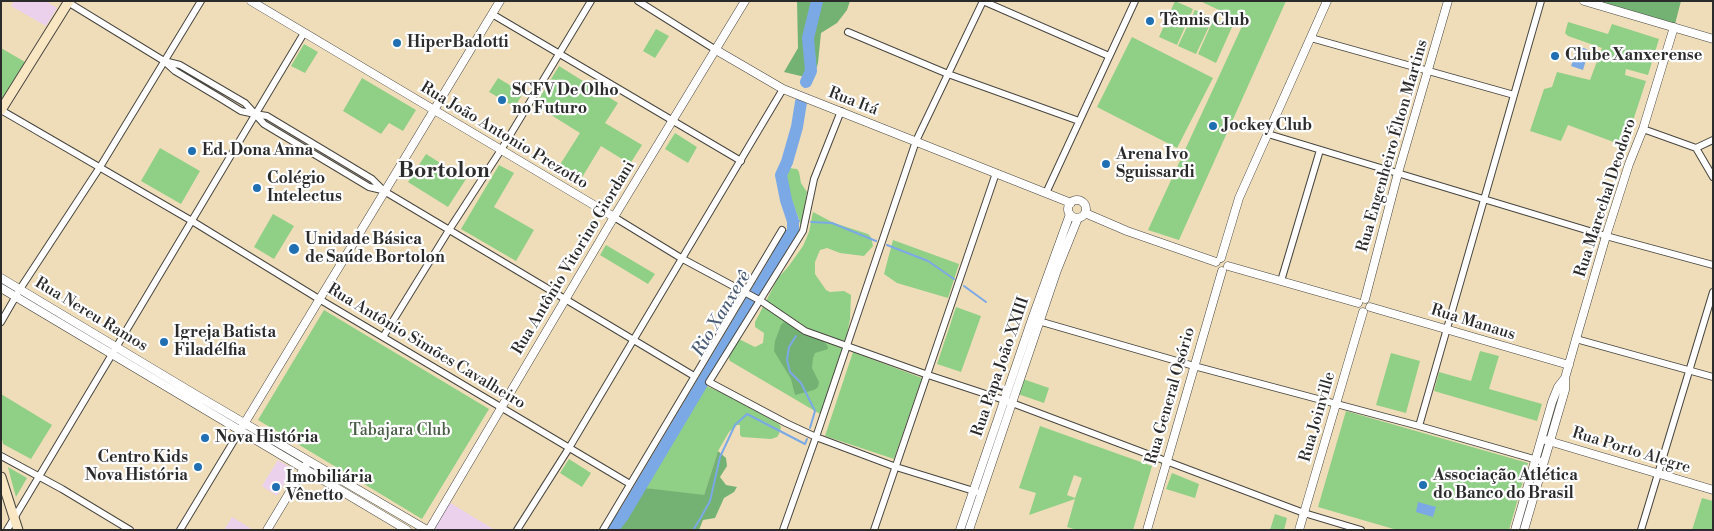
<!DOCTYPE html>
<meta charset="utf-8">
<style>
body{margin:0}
#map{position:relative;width:1714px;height:531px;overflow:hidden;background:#efddba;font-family:"Libre Bodoni",serif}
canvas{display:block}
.frame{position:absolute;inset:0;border:2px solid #2b2b2b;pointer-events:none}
</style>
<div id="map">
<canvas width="1714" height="531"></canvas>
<div class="frame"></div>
</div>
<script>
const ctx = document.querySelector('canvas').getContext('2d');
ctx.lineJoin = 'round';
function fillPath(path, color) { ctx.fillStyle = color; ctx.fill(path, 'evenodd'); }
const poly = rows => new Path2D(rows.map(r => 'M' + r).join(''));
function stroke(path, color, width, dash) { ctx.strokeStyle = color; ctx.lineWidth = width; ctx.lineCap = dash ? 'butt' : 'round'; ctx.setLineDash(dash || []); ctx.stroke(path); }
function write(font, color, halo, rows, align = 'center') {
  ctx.font = font + ' "Libre Bodoni",serif'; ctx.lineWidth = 4.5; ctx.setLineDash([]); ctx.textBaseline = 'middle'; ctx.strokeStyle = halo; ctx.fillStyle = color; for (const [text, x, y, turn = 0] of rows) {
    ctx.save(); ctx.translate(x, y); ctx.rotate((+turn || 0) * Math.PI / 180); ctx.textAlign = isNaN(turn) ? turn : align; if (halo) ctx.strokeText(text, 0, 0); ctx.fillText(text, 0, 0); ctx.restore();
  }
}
fillPath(poly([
 [11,1,46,1,57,8,46,26,11,6,13,3],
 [278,460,293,469,277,496,262,486],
 [449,502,470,515,495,530,433,530],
 [232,517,253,530,224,530]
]), '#ebd1ec');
fillPath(poly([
 [1175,1,1193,9,1177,45,1159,37],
 [1200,1,1286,1,1179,240,1148,230,1244,22],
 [1195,10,1213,18,1196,54,1178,46],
 [1214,18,1232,27,1216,63,1198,54],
 [1568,22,1608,34,1612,24,1659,39,1648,75,1626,69,1625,75,1646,81,1629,133,1631,141,1627,147,1568,125,1561,141,1530,131,1544,89,1552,87,1557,72,1590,80,1602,48,1568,36,1565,33],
 [656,29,669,36,655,58,643,51],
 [1132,37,1213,78,1177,148,1097,107],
 [304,44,318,52,305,73,291,66],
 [1,48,25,62,3,98,1,96],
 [559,66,618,103,605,123,642,145,630,164,601,146,578,184,556,171,580,133,535,105],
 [362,78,416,110,403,131,389,123,381,134,343,111],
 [498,78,523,93,515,107,489,92],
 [675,133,697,147,688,163,665,149],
 [160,148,200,171,181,204,141,181],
 [426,154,466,179,448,207,408,182],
 [499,165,514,173,494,207,534,230,516,261,461,229],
 [789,168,797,169,799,172,801,183,807,192,801,229,799,219,785,182,785,173],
 [813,212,834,223,868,234,871,237,873,246,864,256,840,253,827,248,820,250,815,262,815,274,826,290,830,292,844,291,851,295,850,319,846,340,820,414,730,361,728,356,739,339,755,347,763,343,764,333,755,327,755,322,778,278,788,267,803,246,809,232],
 [273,214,294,226,274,259,254,247],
 [893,240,959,264,948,298,897,283,884,274],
 [606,245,655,274,648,284,600,255],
 [956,307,981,316,961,372,937,364],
 [324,310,489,409,422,519,258,420],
 [1480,351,1499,356,1489,389,1542,404,1537,421,1434,391,1439,372,1471,381],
 [853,352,922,378,894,459,825,436],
 [1391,353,1420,361,1406,413,1376,405],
 [1023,379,1049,388,1044,403,1018,394],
 [704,385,727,395,779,424,781,427,779,434,777,437,771,439,742,437,740,435,740,425,737,425,729,432,718,451,703,498,645,488],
 [1,394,52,425,31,459,3,444,1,434],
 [1346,411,1528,463,1509,530,1397,530,1318,507],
 [1040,426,1152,466,1133,530,1077,530,1067,527,1075,499,1029,515,1036,493,1019,488],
 [1074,475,1082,478,1075,498,1067,495],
 [569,459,591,473,582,487,560,473],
 [8,467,27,478,16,497,11,479],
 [1172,473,1199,484,1195,498,1166,489],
 [1702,498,1713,501,1713,530,1692,530],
 [1275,514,1287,518,1284,530,1270,530]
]), '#90cf86');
fillPath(poly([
 [797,1,850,1,847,10,837,23,821,33,818,63,813,79,784,72,798,48],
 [1596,1,1681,1,1675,24],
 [784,322,823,341,827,345,828,349,815,353,813,358,812,368,819,382,818,387,814,390,795,395,791,379,774,351,775,341,781,325],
 [718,451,726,458,727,466,720,477,726,485,737,487,734,492,724,498,715,518,703,520,699,530,618,530,645,488,704,495]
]), '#74b273');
fillPath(poly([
 [1578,46,1589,50,1583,70,1571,66],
 [1418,502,1436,507,1433,517,1416,512]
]), '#7ba9e5');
stroke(poly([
 [793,221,799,221],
 [811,222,832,223,876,241],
 [887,245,928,261,954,279],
 [964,286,986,302],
 [796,336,789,347,787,360,790,372,801,383,815,411,810,428],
 [693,530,700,519,710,501,720,457,735,425,747,414,805,444,807,439]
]), '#7ba9e5', 2);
stroke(poly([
 [806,82,811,71,808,38,817,1],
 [612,530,623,516,778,256,782,246,793,231,793,221,786,200,781,175,787,162,797,127,801,102]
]), '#7ba9e5', 12);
const minor = poly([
 [66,1,164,61,175,71,220,98,241,111,255,114,264,124,369,187,382,190],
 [638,1,716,50],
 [492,14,741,161],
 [848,32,948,74,1079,121],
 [1311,38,1514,95],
 [164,61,180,65,245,103,255,114,267,116,372,179,384,191,694,376],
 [1,110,192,221,319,299,630,484],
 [841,111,814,179,803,231,709,382,786,423,816,437,896,467,977,492],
 [1643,129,1696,148],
 [1268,134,1606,236,1713,265],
 [1713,140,1696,148,1713,177],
 [1046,193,1135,1],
 [614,217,681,258,761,301,805,331,928,375,1004,400,1304,513,1361,530],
 [1281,281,1320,150],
 [1035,320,1194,366,1419,426,1544,462],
 [1,322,20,289,100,167,201,1],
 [383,337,449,230,501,150,591,1],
 [1576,339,1713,377],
 [1419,426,1541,1],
 [1,456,62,489,130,530],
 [7,530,304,33],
 [180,530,241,429],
 [517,530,569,448,783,89],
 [603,530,782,230],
 [783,530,816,437,916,141,983,1,1109,56],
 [874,530,996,173],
 [1641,530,1713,292]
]);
const tertiary = poly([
 [251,1,614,217],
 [1584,1,1713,39],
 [716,50,783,89,1071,203],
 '1068 209a9 9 0 1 1 18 0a9 9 0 1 1-18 0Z',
 [1085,213,1127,231,1216,262],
 [1221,258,1239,198,1327,1],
 [1228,266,1358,303],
 [1,278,198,396,425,529],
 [1,288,407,530],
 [1365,299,1398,173,1448,1],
 [1370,307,1569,365],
 [241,429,500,1],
 [1542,439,1713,490],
 [267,530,306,465],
 [429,530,614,217,745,1],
 [960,530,1032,319,1070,214],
 [969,530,1057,270,1078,218],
 [1147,530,1222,271],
 [1299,530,1363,312],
 [1515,530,1552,402,1558,387,1565,378],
 [1524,530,1565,390,1565,378,1576,339,1606,236,1629,164,1643,129,1674,27]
]);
const secondary = poly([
 [1,110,69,1],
 [1,477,18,530]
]);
stroke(minor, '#484640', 8);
stroke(tertiary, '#484640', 9);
stroke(secondary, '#484640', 11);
stroke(minor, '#fff', 6);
stroke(tertiary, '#fff', 8);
stroke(secondary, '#f9e7c3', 9);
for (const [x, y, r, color] of [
 [1150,21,5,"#1f6fb2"],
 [397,43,5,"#1f6fb2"],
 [1555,56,5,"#1f6fb2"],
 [502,100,5,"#1f6fb2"],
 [1213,126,5,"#1f6fb2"],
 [192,151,5,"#1f6fb2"],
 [1106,164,5,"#1f6fb2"],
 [257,188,5,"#1f6fb2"],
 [294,249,6,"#1f6fb2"],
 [164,342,5,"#1f6fb2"],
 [205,438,5,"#1f6fb2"],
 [198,467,5,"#1f6fb2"],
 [1423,485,5,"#1f6fb2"],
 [276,487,5,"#1f6fb2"]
]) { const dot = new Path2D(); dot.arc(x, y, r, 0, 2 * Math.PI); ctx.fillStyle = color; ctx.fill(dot); stroke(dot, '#fff', 2); }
write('bold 16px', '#2b2b2b', '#fff', [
 ["Tênnis Club",1160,21],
 ["HiperBadotti",407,43],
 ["Clube Xanxerense",1565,56],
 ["SCFV De Olho",512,91],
 ["no Futuro",512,109],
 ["Jockey Club",1223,126],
 ["Ed. Dona Anna",202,151],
 ["Arena Ivo",1116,155],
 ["Sguissardi",1116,173],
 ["Colégio",267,179],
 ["Intelectus",267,197],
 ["Unidade Básica",305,240],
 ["de Saúde Bortolon",305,258],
 ["Igreja Batista",174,333],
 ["Filadélfia",174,351],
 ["Nova História",215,438],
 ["Centro Kids",188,458,"right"],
 ["Nova História",188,476,"right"],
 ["Associação Atlética",1433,476],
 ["do Banco do Brasil",1433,494],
 ["Imobiliária",286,478],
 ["Vênetto",286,496]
], 'left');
write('16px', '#2b2b2b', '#fff', [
 ["Rua Itá",853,102,21],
 ["Rua João Antonio Prezotto",504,136,31],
 ["Rua Engenheiro Élton Martins",1393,146,-74],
 ["Rua Marechal Deodoro",1606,198,-72],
 ["Rua Antônio Vitorino Giordani",574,258,-59],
 ["Rua Nereu Ramos",91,315,31],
 ["Rua Manaus",1473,323,17],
 ["Rua Antônio Simões Cavalheiro",426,347,31],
 ["Rua Papa João XXIII",1001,367,-71],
 ["Rua General Osório",1171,396,-74],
 ["Rua Joinville",1318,417,-74],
 ["Rua Porto Alegre",1631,451,17]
]);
write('16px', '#495c46', '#fff', [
 ["Tabajara Club",400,431]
]);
write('italic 18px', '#4b5d75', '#fff', [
 ["Rio Xanxerê",722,314,-59]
]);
write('bold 21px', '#2b2b2b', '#fff', [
 ["Bortolon",444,172]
]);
</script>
